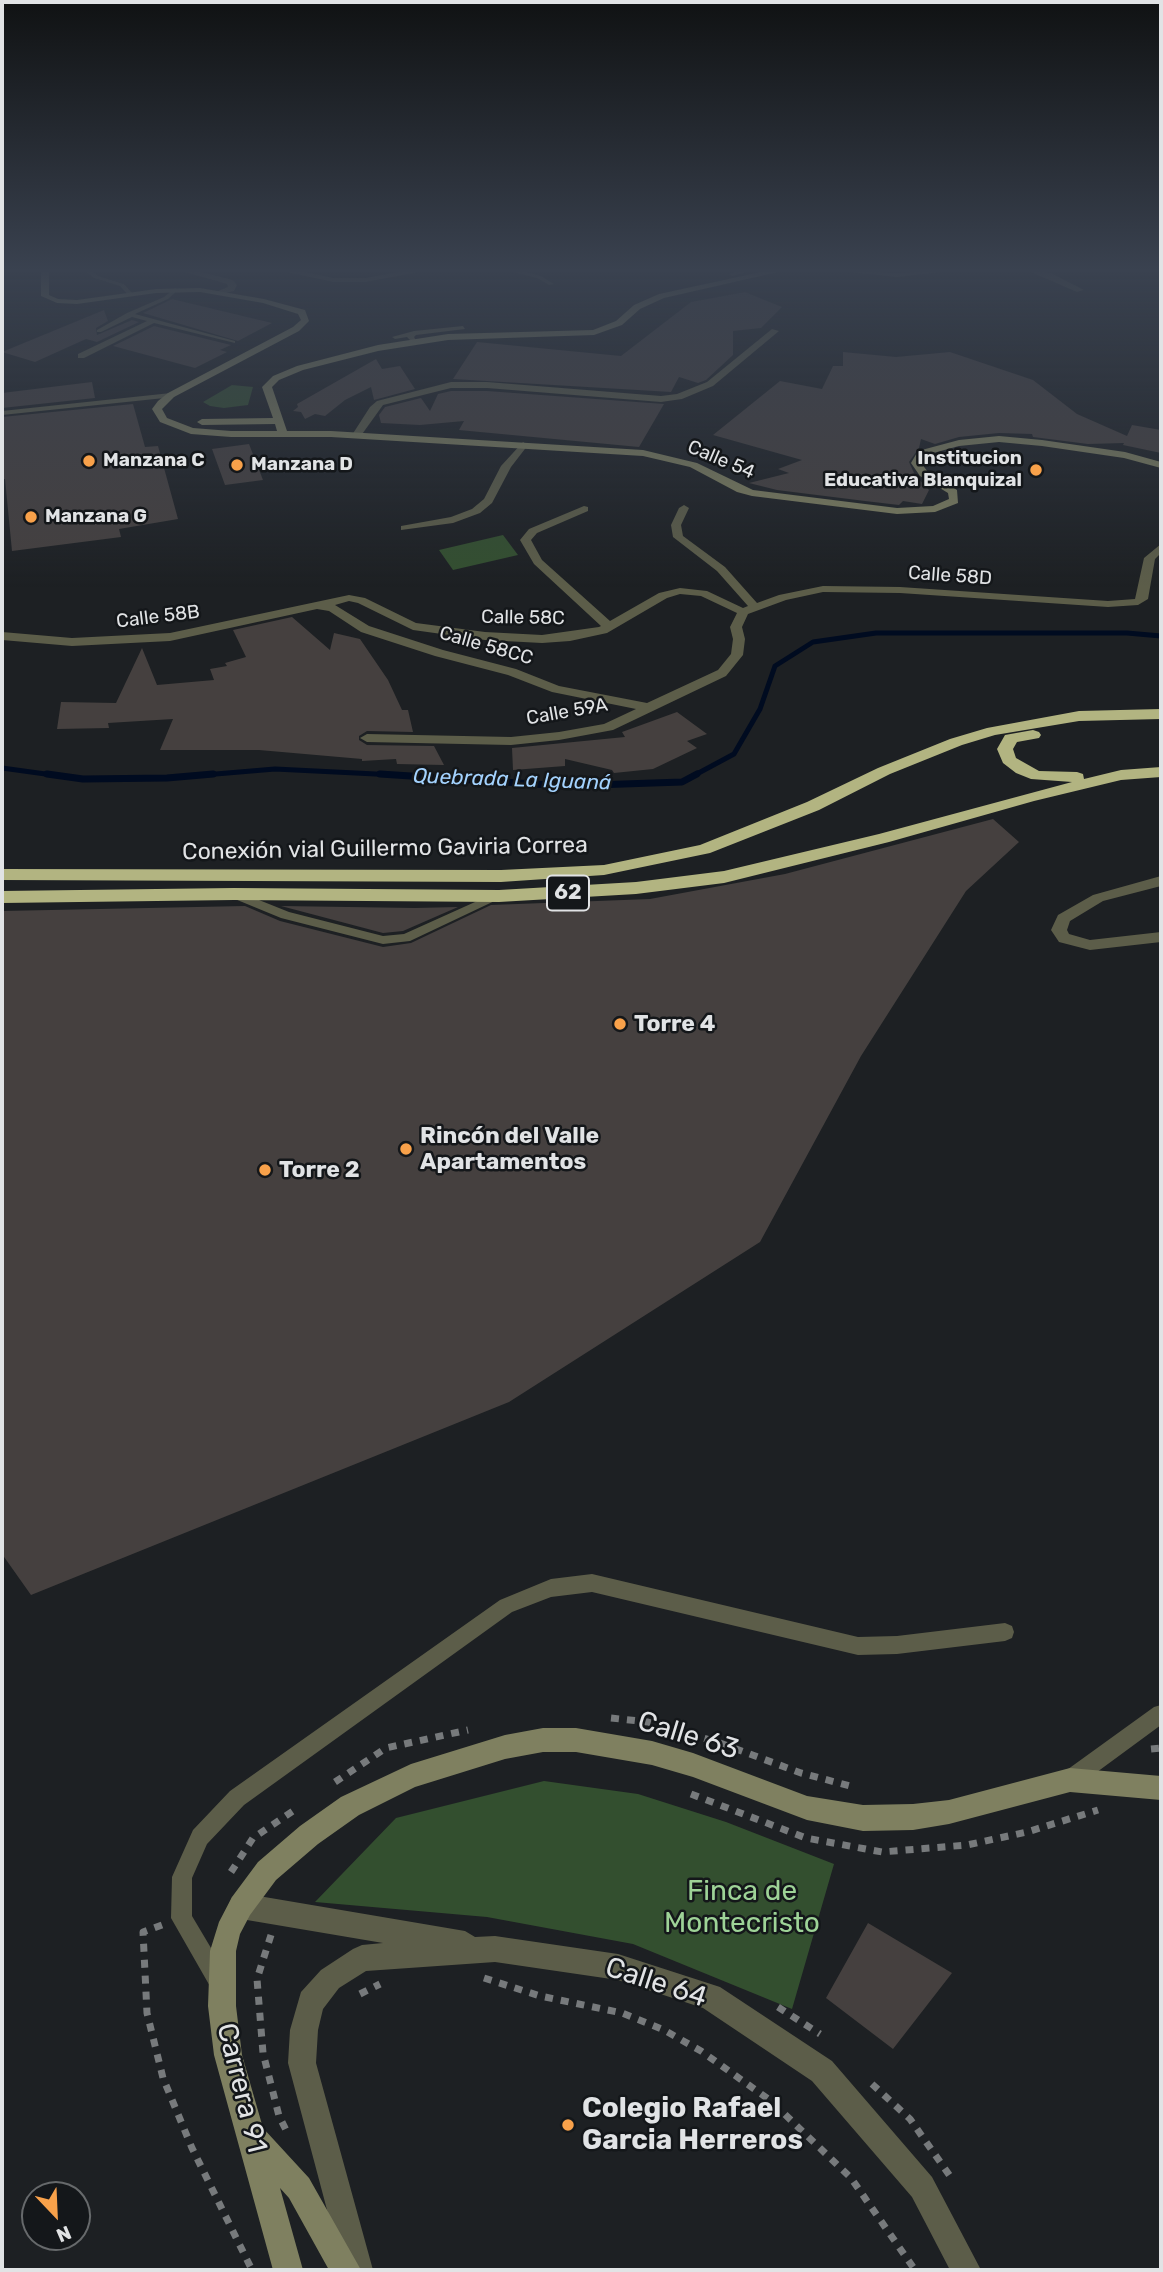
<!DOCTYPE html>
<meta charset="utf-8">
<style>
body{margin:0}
#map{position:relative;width:1163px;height:2272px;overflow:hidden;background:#1d2023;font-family:Rubik,sans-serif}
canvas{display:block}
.frame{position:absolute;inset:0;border:4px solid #e1e3e5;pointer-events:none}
.north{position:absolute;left:21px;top:2181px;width:70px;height:70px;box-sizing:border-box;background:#14171a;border:2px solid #66696b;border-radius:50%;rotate:157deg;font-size:19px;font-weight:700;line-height:28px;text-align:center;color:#e1e3e5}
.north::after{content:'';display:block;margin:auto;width:24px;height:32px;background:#f8a14a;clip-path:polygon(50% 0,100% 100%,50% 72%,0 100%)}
</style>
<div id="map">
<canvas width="1163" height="2272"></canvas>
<div class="frame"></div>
<div class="north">N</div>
</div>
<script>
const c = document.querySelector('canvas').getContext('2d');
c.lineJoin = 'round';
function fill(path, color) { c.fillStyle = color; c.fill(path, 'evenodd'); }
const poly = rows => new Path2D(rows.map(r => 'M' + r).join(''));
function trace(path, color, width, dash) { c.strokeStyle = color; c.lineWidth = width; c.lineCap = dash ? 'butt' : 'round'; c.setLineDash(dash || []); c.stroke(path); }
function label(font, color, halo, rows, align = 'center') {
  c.font = font + ' Rubik,sans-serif'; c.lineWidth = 5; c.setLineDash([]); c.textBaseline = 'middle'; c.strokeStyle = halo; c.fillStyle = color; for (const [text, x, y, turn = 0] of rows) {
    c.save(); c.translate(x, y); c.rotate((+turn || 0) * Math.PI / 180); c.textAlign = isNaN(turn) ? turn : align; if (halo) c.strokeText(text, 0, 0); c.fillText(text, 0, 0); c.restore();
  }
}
const green = poly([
 [232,385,253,387,248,405,224,408,210,406,203,402],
 [503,535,518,555,453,570,439,550],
 [544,1781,638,1794,726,1822,834,1864,792,2009,633,1944,487,1917,315,1902,396,1818]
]);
const streamFar1 = poly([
 [2,768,60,776],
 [192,776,275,769,416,776],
 [693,776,734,754,760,709,775,666,813,642,876,633,1127,633,1161,636]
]);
const stream = poly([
 [47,774,83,779,167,778,213,774],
 [380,774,565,786,682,782,697,774]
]);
const building = poly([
 [745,292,782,307,761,328,733,331,733,355,706,380,698,383,679,377,671,392,453,379,477,342,621,356,691,302],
 [172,299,272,323,238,341,143,313],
 [104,310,108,321,96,328,97,335,132,320,139,322,97,342,86,339,35,362,2,352],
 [154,326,231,345,220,350,227,352,195,368,113,346],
 [843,352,896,357,950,352,1033,380,1077,414,1127,436,1132,425,1161,430,1161,453,1123,445,1124,443,1088,444,1033,437,1032,434,999,433,959,437,935,444,921,439,919,448,909,462,915,475,929,490,922,504,903,501,899,505,865,501,777,490,749,483,789,473,778,469,802,460,713,435,780,381,822,389,833,366,843,366],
 [376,359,382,369,400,366,415,389,374,400,371,387,345,400,325,416,315,414,305,419,301,412,293,411,298,407,297,404],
 [92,382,95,398,2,408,2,393],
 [451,391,487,391,664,404,639,447,459,430,464,421,420,425,381,423,379,415,385,407,421,398,430,411,438,394],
 [133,404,145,447,158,446,178,519,119,529,121,537,12,551,5,479,2,479,2,417],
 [249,444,263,480,225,485,212,449],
 [292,617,330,650,334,633,360,639,388,680,402,710,408,710,413,732,367,731,359,736,359,740,367,745,434,746,444,765,397,764,396,759,362,761,362,759,259,750,160,750,173,719,108,723,109,728,57,729,61,702,116,703,142,648,157,685,214,680,210,669,227,666,225,663,246,657,233,630],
 [677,712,707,734,687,741,697,748,653,769,614,773,612,770,565,759,565,766,513,770,512,748,625,737,622,732],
 [993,819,1019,842,966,891,861,1056,760,1242,509,1402,31,1595,2,1554,2,911,245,906,280,921,383,947,411,943,491,905,650,899,785,874],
 [281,906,415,908,458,907,403,931,383,933],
 [868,1923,952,1973,893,2049,826,1998]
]);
const path = poly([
 [611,1718,648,1722,720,1743,801,1773,854,1787],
 [1151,1749,1161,1748],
 [335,1782,386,1748,468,1730],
 [691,1794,806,1838,882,1852,967,1845,1027,1832,1098,1810],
 [231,1872,253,1838,299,1807],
 [162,1925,143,1932,147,2013,163,2078,192,2148,252,2270],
 [271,1935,257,1979,263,2053,279,2116,286,2130],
 [484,1978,540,1996,622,2013,664,2030,701,2051,771,2101,851,2178,915,2270],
 [360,1994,380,1984],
 [778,2007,820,2034],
 [872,2084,910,2119,950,2176]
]);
const lane = poly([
 [84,270,91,270,98,276,124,284,133,294,128,295,120,286,94,278,84,270],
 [505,270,518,270,541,276,554,284,549,285,537,278,505,270],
 [740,270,754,270,732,276,729,274,740,270],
 [175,288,178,290,168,299,135,314,235,341,235,343,154,323,84,358,78,358,78,354,147,321,132,317,101,332,97,332,97,330,127,313,164,297,175,288],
 [463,326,465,329,416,335,414,337,417,342,414,344,407,337,395,339,392,337,414,331,463,326],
 [171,393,175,395,174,397,2,415,2,411,171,393],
 [234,890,289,912,383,936,404,934,495,893,503,893,505,896,410,941,383,944,281,918,230,897,228,894,234,890],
 [592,1574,858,1637,897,1636,1005,1623,1012,1626,1014,1632,1012,1638,1005,1641,897,1654,858,1655,592,1592,551,1597,512,1612,244,1805,207,1844,192,1878,192,1916,230,1980,227,1988,219,1991,211,1988,171,1918,172,1877,193,1830,230,1791,500,1600,551,1579,592,1574],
 [1161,1705,1161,1725,1078,1786,1071,1789,1064,1786,1061,1779,1064,1772,1154,1707,1161,1705]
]);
const street = poly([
 [178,270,193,270,233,280,237,285,234,291,218,295,218,291,228,287,227,284,178,270],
 [278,270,296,270,333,278,366,278,409,270,429,270,366,282,333,282,278,270],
 [831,270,897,273,959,270,897,277,831,270],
 [1026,270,1051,273,1084,290,1077,292,1026,270],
 [772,329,779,331,713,386,682,399,661,402,487,388,451,388,383,405,360,437,352,435,370,407,377,401,451,382,487,382,661,396,677,394,707,382,772,329],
 [523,442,528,445,511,467,492,503,480,513,453,523,401,530,401,526,451,517,472,509,484,499,501,466,523,442],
 [684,505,689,508,681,525,683,536,725,567,757,603,779,595,823,586,900,587,1108,601,1135,599,1144,558,1161,544,1161,553,1155,559,1148,599,1138,605,1108,607,900,593,823,592,786,600,748,614,742,627,745,639,743,655,726,676,613,730,559,740,511,745,367,742,360,738,367,734,511,737,559,732,604,724,636,709,552,692,508,675,435,656,361,632,329,611,317,609,170,641,72,646,2,640,2,632,72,638,170,633,349,595,365,598,416,623,485,632,542,635,599,627,601,626,534,564,520,540,529,529,584,506,588,507,588,511,537,533,531,540,542,560,610,621,659,593,680,588,707,591,743,608,748,606,717,571,673,537,671,525,679,508,684,505],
 [680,594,701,596,737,613,730,627,733,639,731,654,718,670,647,703,559,686,516,669,443,650,369,626,335,605,349,601,358,603,413,630,485,640,542,643,570,641,607,633,667,598,680,594],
 [1161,876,1161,886,1103,901,1070,921,1067,930,1069,934,1090,940,1161,932,1161,942,1090,950,1059,942,1051,930,1058,915,1093,895,1161,876],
 [241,1893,465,1931,475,1937,495,1936,618,1954,720,1987,832,2061,932,2177,981,2270,950,2270,912,2197,812,2081,703,2008,618,1980,495,1962,366,1971,339,1988,323,2009,318,2030,316,2063,373,2270,343,2270,288,2063,290,2030,301,1992,321,1970,353,1949,362,1945,383,1943,241,1919,232,1915,228,1906,232,1897,241,1893]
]);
const secondary = poly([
 [41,270,49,270,49,295,58,299,77,300,156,289,200,288,264,299,305,310,309,321,299,331,174,397,162,409,167,418,193,428,231,431,277,431,275,424,202,425,197,422,202,419,273,418,262,387,273,376,297,366,378,345,448,334,593,330,616,321,634,305,659,294,770,270,787,270,664,298,640,309,622,325,594,335,448,340,378,351,303,370,279,380,272,387,287,431,331,431,643,450,697,463,753,490,897,508,933,506,949,499,948,493,920,476,911,463,918,451,959,440,999,436,1042,440,1125,452,1161,462,1161,468,1124,458,1042,446,999,442,959,446,926,455,921,463,928,472,957,490,958,503,935,512,897,514,752,496,737,492,690,467,643,456,331,437,231,437,191,434,160,422,152,409,158,401,168,393,293,327,301,320,298,314,263,303,200,292,156,293,77,304,57,303,41,296,41,270],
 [543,1728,576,1728,652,1741,693,1753,807,1796,863,1805,913,1804,949,1800,1070,1768,1161,1776,1161,1800,1070,1792,949,1824,913,1830,863,1831,807,1820,693,1777,652,1765,576,1752,543,1752,505,1759,415,1787,359,1815,318,1844,276,1880,250,1915,240,1934,236,1951,236,2006,242,2055,263,2128,309,2178,361,2270,329,2270,289,2198,280,2188,303,2270,273,2270,214,2055,208,2006,210,1951,219,1922,232,1897,258,1862,300,1826,341,1797,411,1764,505,1735,543,1728]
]);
const highway = poly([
 [1161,709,1161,719,1079,721,995,735,962,745,890,774,819,810,710,853,604,875,501,882,2,880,2,869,501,870,604,865,700,845,807,802,878,768,950,739,987,728,1079,711,1161,709],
 [1033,730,1039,732,1041,735,1039,738,1017,742,1013,749,1016,758,1039,771,1077,772,1083,774,1084,779,1121,770,1161,767,1161,777,1121,780,1034,801,889,842,724,883,636,894,499,902,234,900,2,903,2,891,234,888,499,890,636,882,724,871,879,834,1072,782,1031,779,1016,773,1003,763,997,749,1005,735,1033,730]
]);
const markers = [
 [89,461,7,"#f8a14a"],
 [237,465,7,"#f8a14a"],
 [1036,470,7,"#f8a14a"],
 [31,517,7,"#f8a14a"],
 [620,1024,7,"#f8a14a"],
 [406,1149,7,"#f8a14a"],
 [265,1170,7,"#f8a14a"],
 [568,2125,7,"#f8a14a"]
];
const farPoinames = [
 ["Institucion",1022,459,"right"],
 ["Educativa Blanquizal",1022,481,"right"],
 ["Manzana C",103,461],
 ["Manzana D",251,465],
 ["Manzana G",45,517]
];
const farStreetnames = [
 ["Calle 54",721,460,23],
 ["Calle 58D",950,576,4],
 ["Calle 58B",158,617,-7],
 ["Calle 58C",523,618,1],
 ["Calle 58CC",486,646,16],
 ["Calle 59A",567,712,-10]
];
const farWaternames = [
 ["Quebrada La Iguaná",512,780,2]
];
const shields = [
 [568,893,42]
];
const shieldNames = [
 ["62",568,893]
];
const streetNames = [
 ["Conexión vial Guillermo Gaviria Correa",385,849,-1]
];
const poiNames = [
 ["Torre 4",634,1024],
 ["Rincón del Valle",420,1136],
 ["Apartamentos",420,1162],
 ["Torre 2",279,1170]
];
const nearStreetnames = [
 ["Calle 63",688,1736,17],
 ["Calle 64",656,1983,18],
 ["Carrera 91",241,2088,76]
];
const nearParknames = [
 ["Finca de",742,1892],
 ["Montecristo",742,1924]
];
const nearPoinames = [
 ["Colegio Rafael",582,2109],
 ["Garcia Herreros",582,2141]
];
fill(green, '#334f2f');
trace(streamFar1, '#000b20', 5);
trace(stream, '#000b20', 7);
fill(building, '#45403f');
trace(path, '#777a7c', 7, [8, 8]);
fill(lane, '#5c5d49');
fill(street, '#5c5d49');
fill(secondary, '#7f8060');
fill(highway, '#b2b481');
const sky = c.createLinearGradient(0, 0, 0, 588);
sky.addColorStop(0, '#101213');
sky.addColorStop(0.46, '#3a4250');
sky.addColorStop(1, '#3a425000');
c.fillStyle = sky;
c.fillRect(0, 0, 1163, 588);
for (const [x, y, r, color] of markers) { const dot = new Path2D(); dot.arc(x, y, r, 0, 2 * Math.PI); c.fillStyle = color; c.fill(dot); trace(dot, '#14171a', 2.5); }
label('bold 19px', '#e1e3e5', '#14171a', farPoinames, 'left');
label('19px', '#e1e3e5', '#14171a', farStreetnames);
label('italic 21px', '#a3d2fe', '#14171a', farWaternames);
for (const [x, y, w] of shields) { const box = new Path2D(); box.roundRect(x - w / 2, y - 17.5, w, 35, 5); c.fillStyle = '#14171a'; c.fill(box); trace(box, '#e1e3e5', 2); }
label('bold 21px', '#e1e3e5', null, shieldNames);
label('23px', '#e1e3e5', '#14171a', streetNames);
label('bold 23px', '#e1e3e5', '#14171a', poiNames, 'left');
label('28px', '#e1e3e5', '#14171a', nearStreetnames);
label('28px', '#9ed397', '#14171a', nearParknames);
label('bold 28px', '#e1e3e5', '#14171a', nearPoinames, 'left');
</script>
